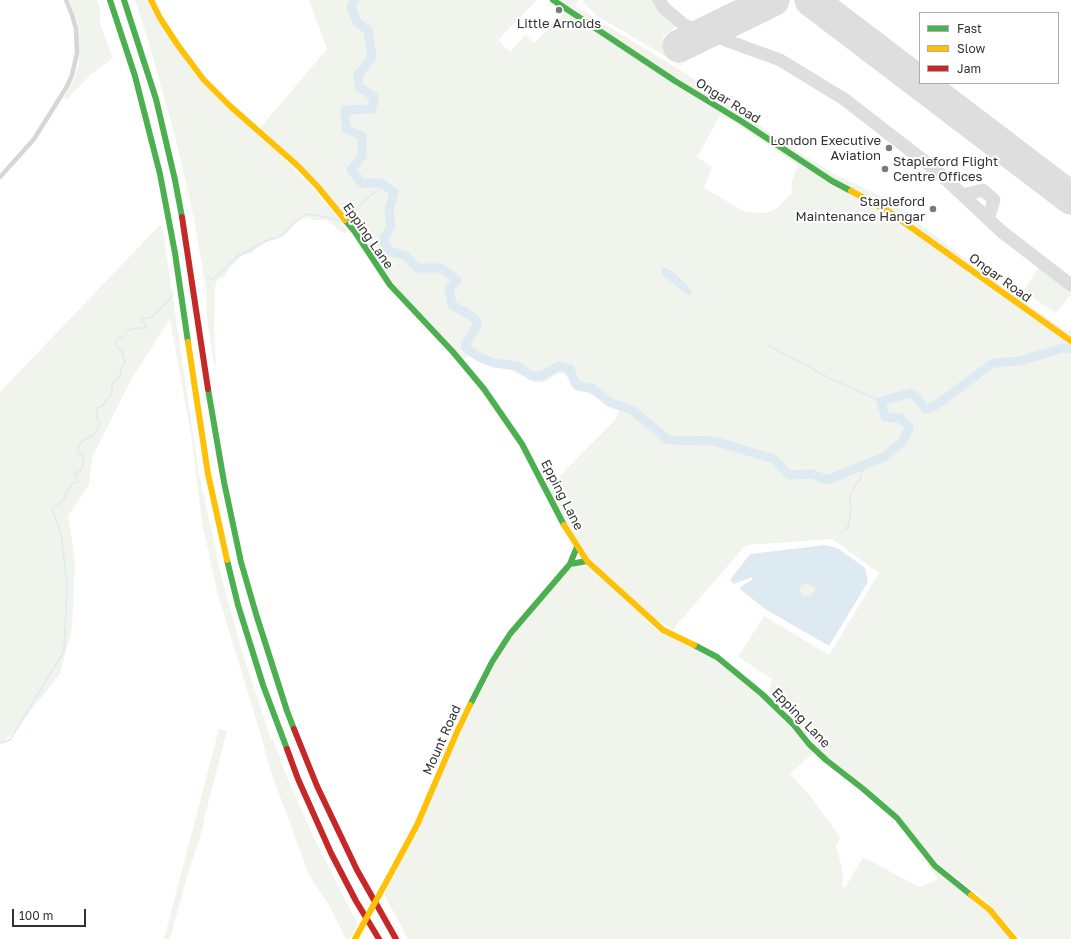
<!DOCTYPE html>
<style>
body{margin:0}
#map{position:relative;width:1071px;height:939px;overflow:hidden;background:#fff;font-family:"Golos Text",sans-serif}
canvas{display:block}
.legend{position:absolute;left:919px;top:12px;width:140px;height:72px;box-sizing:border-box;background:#fff;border:1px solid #adadad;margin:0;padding:5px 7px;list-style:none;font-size:12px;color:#323232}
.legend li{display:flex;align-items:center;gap:8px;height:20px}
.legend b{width:20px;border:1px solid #adadad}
.scale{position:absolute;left:12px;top:909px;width:74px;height:18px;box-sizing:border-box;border:2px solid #323232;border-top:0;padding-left:5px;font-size:12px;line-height:14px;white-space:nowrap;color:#323232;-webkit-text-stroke:3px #fff;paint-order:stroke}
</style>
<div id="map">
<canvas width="1071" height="939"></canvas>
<ul class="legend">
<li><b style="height:5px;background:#4caf50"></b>Fast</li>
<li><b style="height:5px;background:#ffc107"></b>Slow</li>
<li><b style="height:5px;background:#c62828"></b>Jam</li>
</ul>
<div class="scale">100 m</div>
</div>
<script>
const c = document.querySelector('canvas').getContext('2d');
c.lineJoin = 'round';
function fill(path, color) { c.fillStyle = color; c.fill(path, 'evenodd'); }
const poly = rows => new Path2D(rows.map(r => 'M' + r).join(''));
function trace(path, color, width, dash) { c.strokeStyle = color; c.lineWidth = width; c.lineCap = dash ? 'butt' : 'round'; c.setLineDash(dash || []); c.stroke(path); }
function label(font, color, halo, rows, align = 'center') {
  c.font = font + ' "Golos Text",sans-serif'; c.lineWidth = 4; c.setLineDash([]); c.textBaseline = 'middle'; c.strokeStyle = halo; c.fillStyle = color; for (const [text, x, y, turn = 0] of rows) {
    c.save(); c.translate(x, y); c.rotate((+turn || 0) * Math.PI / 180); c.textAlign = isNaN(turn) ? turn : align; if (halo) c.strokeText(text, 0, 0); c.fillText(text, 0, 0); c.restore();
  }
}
const green = poly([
 [69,0,97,0,100,9,100,24,113,58,90,75,67,99,64,98,75,76,79,63,79,53,77,21],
 [135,0,148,0,156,18,198,79,228,108,276,151,316,191,347,230,345,234,326,220,313,220,307,217,297,222,284,236,263,243,251,253,242,255,230,268,224,277,217,280,215,287,214,328,216,368,213,359,207,318,206,291,194,219,176,140,148,40],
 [309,0,537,0,498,40,510,52,525,35,534,43,565,12,548,0,578,0,575,6,685,73,789,146,834,174,889,200,978,269,1067,332,1071,328,1071,939,1020,939,992,907,974,891,938,864,900,817,828,759,769,692,772,679,738,657,764,616,829,655,879,573,832,539,748,545,744,547,673,629,655,619,585,554,547,489,616,419,619,410,606,406,596,397,586,392,579,391,572,388,568,378,563,373,559,373,544,382,534,382,512,370,491,366,469,355,463,360,402,294,354,227,314,180,260,128,327,49],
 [720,116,729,119,798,165,791,184,793,191,778,208,765,213,745,212,704,188,712,167,697,157],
 [662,266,672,271,688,295,662,275],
 [584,0,655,0,657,7,667,18,678,25,662,37,682,66,597,16,583,2],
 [162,225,199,474,222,579,241,648,271,740,273,740,290,785,317,844,358,925,350,939,346,939,329,905,309,875,270,769,262,739,218,595,202,523,192,440,170,319,132,378,92,457,89,485,68,516,75,561,72,627,60,674,11,735,0,745,0,392,158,227],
 [1039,268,1071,292,1071,297,1069,296,1056,313,1023,291],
 [578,564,582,564,587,565,641,615,650,625,661,633,716,659,752,687,793,724,814,752,790,774,811,797,840,837,836,847,842,868,843,879,842,886,845,888,863,857,919,887,939,879,926,863,928,861,990,913,1010,939,408,939,384,894,413,839,462,729,505,646,570,569],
 [804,584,807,584,813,586,815,589,812,594,809,596,804,596,798,591,800,587],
 [219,729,227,731,205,815,203,827,188,873,170,939,164,939]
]);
const water = poly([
 [662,266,672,271,688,286,692,293,688,295,662,275],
 [826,545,839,549,865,568,868,582,829,646,765,609,739,588,753,579,752,577,734,584,730,580,750,554],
 [804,584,807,584,813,586,815,589,812,594,809,596,804,596,799,591,800,587]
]);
const stream = poly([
 [348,216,384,184],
 [207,278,213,279,238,256,266,241,281,236,294,222,306,214,326,217,341,221],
 [768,345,831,379,881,401],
 [841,534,848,527,851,510,850,494,860,479,863,466],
 [0,743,10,740,64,651,67,585,61,533,52,509,65,498,66,491,68,491,73,483,78,482,75,473,81,471,84,458,77,451,81,442,92,436,99,427,100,423,97,418,97,408,103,406,107,398,112,394,112,385,121,375,120,370,125,362,122,352,115,345,117,339,124,337,128,330,138,328,147,328,142,319,151,317,159,311,163,305,171,298,173,294]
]);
const river = poly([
 [354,0,351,7,357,22,368,30,372,58,358,75,359,87,374,97,372,109,345,110,346,129,362,136,362,156,351,170,362,183,381,183,394,192,389,211,391,226,383,240,389,251,406,256,417,268,441,268,457,280,449,289,452,305,473,317,476,321,477,326,466,342,466,347,470,351,479,357,494,363,517,366,532,376,541,376,559,366,570,369,574,380,578,386,592,388,611,403,631,409,668,440,714,441,774,459,789,475,812,474,827,480,884,457,903,441,909,427,900,418,885,417,881,401,911,393,918,399,925,409,935,406,993,363,1020,361,1063,348,1071,349]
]);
const taxiway = poly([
 [659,0,664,8,684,25,780,60,844,99,937,171,1001,231,1071,285],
 [722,25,719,33,720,37,727,40],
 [963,195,983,190,994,200,988,219]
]);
const runway = poly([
 [811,0,1071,198],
 [679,46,773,0]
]);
const street = poly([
 [0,177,34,139,66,88,72,75,77,53,76,29,72,15,66,0]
]);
const fast = poly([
 [110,0,135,76,160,174,175,253,188,342],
 [124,0,156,99,175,180,182,217],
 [553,0,675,81,741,121,832,181,851,191],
 [345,220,355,232,390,285,453,352,484,389,522,444,564,525],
 [208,389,224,482,241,562,256,614,287,711,294,729],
 [227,560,238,605,263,685,287,749],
 [570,564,587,561],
 [694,645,717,657,762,694,793,724,809,744,826,760,862,788,897,818,935,866,971,895],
 [470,705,492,662,510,634,570,564,577,547]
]);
const slow = poly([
 [151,0,160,18,177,44,203,79,230,106,298,166,318,187,345,220],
 [851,191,888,211,1071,341],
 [188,342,208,474,227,560],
 [564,525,587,561,663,630,694,645],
 [389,877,417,825,457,732,470,705],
 [971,895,990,910,1014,939]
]);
const jam = poly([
 [182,217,208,389],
 [294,729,317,786,357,870,396,939],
 [287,749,298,779,331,853,356,901,379,939]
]);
const slowBridge = poly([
 [355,939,389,877]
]);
const markers = [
 [559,10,4,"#7a7a7a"],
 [889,148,4,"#7a7a7a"],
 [885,169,4,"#7a7a7a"],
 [933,209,4,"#7a7a7a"]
];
const poiNames = [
 ["Little Arnolds",559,24,"center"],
 ["London Executive",881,141],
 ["Aviation",881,156],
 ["Stapleford Flight",893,162,"left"],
 ["Centre Offices",893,177,"left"],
 ["Stapleford",925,202],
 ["Maintenance Hangar",925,217]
];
const streetNames = [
 ["Ongar Road",728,101,32],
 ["Epping Lane",368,236,55],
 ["Ongar Road",1000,278,36],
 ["Epping Lane",562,495,63],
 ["Epping Lane",801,718,46],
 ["Mount Road",442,740,-66]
];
fill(green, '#f1f3ed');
fill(water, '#ddeaf2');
trace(stream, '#ddeaf2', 1.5);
trace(river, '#ddeaf2', 9);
trace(taxiway, '#dedede', 13);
trace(runway, '#dedede', 33);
trace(street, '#d6d6d6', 4.5);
trace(fast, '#4caf50', 6);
trace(slow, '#ffc107', 6);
trace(jam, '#c62828', 6);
trace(slowBridge, '#ffc107', 6);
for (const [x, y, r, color] of markers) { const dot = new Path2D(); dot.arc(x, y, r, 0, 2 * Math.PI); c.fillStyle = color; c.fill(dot); trace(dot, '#fff', 1.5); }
label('13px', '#323232', '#fff', poiNames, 'right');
label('13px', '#323232', '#fff', streetNames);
</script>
